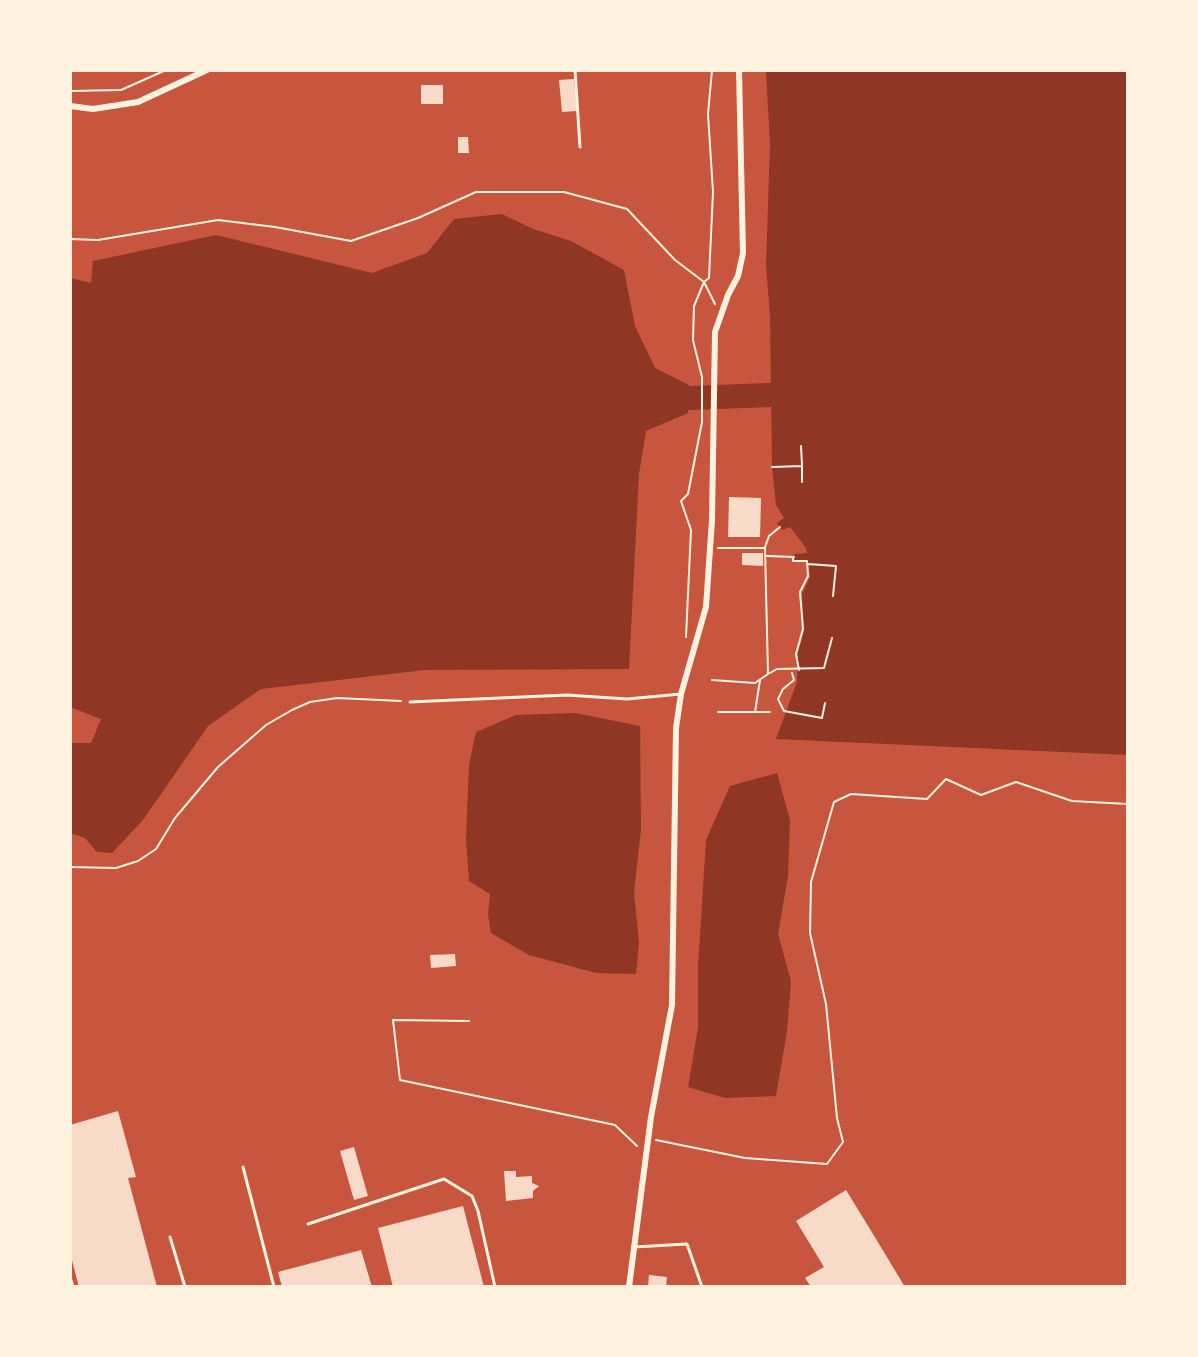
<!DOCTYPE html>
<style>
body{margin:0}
#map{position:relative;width:1198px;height:1357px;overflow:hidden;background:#c8553d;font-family:"Work Sans",sans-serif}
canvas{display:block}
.frame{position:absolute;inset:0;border:72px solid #fff3e0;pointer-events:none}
</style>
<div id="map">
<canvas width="1198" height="1357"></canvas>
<div class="frame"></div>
</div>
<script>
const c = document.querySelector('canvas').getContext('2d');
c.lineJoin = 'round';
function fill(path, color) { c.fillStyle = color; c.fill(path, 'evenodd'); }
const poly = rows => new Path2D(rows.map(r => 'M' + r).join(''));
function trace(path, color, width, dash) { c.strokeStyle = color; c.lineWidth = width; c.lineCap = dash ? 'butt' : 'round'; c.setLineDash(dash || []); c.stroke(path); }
const water = poly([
 [766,70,1128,70,1128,755,776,739,797,682,798,653,804,630,802,594,810,577,808,560,795,560,794,557,794,554,807,553,806,548,790,527,782,530,777,523,784,518,776,505,772,467,770,316,766,265,770,145],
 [502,214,533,229,571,241,624,270,635,326,655,368,689,385,688,413,646,431,639,474,629,669,425,670,261,689,208,726,143,820,112,853,97,852,85,838,70,833,70,743,91,743,101,719,70,707,70,278,91,283,93,261,216,235,372,273,427,253,454,219],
 [576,713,640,726,641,830,634,892,639,943,636,974,596,973,529,955,491,933,488,915,490,894,469,881,466,839,469,765,476,732,516,715],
 [777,773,790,820,788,876,778,934,791,981,787,1031,776,1096,725,1098,688,1087,698,1028,698,967,706,840,730,786]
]);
const river = poly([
 [689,398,771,395]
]);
const building = poly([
 [574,79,577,111,562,112,559,80],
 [421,85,443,85,443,104,421,104],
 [458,137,468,137,469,153,458,153],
 [729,497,761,498,760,537,728,537],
 [742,553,763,553,763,566,742,565],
 [455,954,456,966,431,968,430,955],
 [118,1111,136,1177,128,1178,157,1287,79,1287,70,1253,70,1125],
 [354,1147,368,1196,354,1200,340,1151],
 [504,1171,516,1171,516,1177,532,1176,532,1183,539,1186,533,1191,533,1198,506,1201],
 [846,1190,873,1234,905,1287,811,1287,805,1278,824,1267,796,1221],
 [463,1206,484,1287,393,1287,378,1228],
 [361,1250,372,1287,282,1287,278,1272],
 [649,1275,667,1277,666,1287,648,1287]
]);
const path = poly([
 [70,91,121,90,166,70],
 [70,239,98,240,218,220,275,227,351,241,418,218,476,192,564,192,627,209,675,260,704,282,715,304],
 [801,446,802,465],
 [772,467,802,466,802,482],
 [765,547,769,536,780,527],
 [767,556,794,557],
 [793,557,793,561,807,561,808,576,800,592,803,629,796,654,799,670],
 [808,564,836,566,833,596],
 [686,637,691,530,681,501,688,494,702,422,702,377,693,340,694,306,704,282,709,278,713,192,708,114,712,70],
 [770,673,777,669,824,668,832,638],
 [792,673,794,680,783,689,778,699,784,711,822,718,825,703],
 [712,680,755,683,768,674,765,548,718,548],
 [718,712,755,712,760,680],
 [756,712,770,712],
 [70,867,116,868,138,861,156,849,175,818,218,767,266,725,292,710,310,702,337,698,401,701],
 [469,1021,393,1020,400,1080,615,1125,637,1146],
 [656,1140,745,1158,827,1164,843,1142,837,1118,826,1004,810,933,811,882,834,802,851,794,927,799,946,779,981,795,1016,782,1072,801,1128,804]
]);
const service = poly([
 [575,70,580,147],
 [410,702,567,695,627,699,681,694],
 [243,1167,274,1287],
 [308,1224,444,1179,472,1196,478,1211,495,1287],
 [170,1237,185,1287],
 [634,1247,687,1244,702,1287],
 [70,1277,73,1287]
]);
const minor = poly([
 [70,106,93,109,138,102,207,70],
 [629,1287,651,1117,672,1005,676,728,681,694,706,607,712,520,715,332,728,295,738,276,743,253,739,70]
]);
fill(water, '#8f3625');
trace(river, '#8f3625', 24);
fill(building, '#f7dbc8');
trace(path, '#fff3e0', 2);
trace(service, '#fff3e0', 3);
trace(minor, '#fff3e0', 6);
</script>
